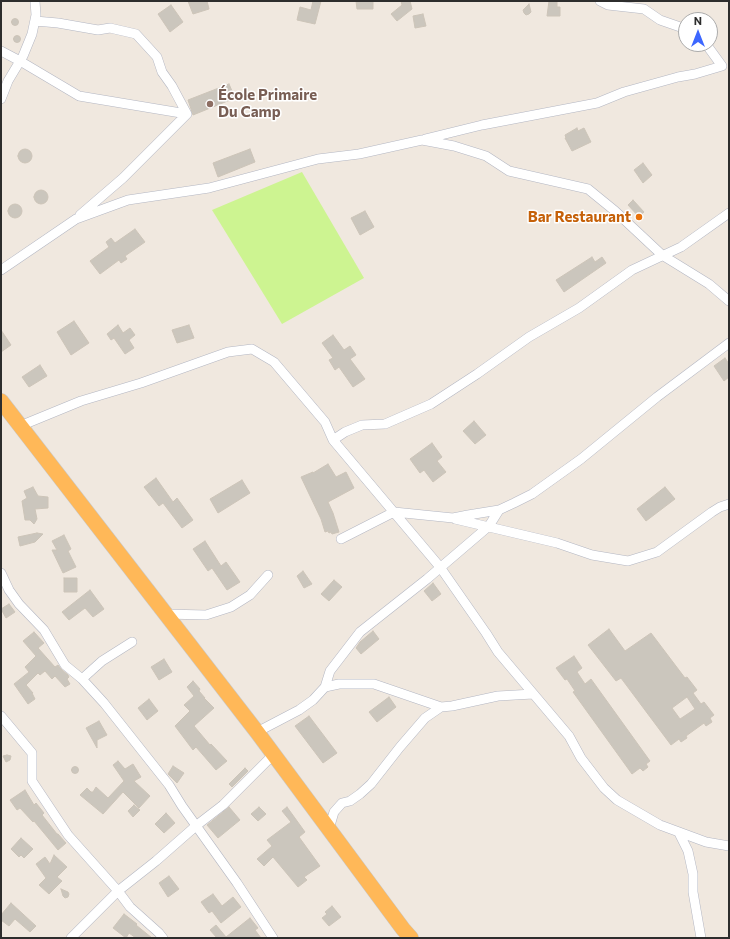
<!DOCTYPE html>
<meta charset="utf-8">
<style>
body{margin:0}
#map{position:relative;width:730px;height:939px;overflow:hidden;background:#f0e8df;font-family:Commissioner,sans-serif}
canvas{display:block}
.frame{position:absolute;inset:0;border:2px solid #2d2d2d;pointer-events:none}
.north{position:absolute;left:678px;top:12px;width:40px;height:40px;box-sizing:border-box;background:#fff;border:1px solid #ababab;border-radius:50%;rotate:0deg;font-size:11px;font-weight:700;line-height:16px;text-align:center;color:#2d2d2d}
.north::after{content:'';display:block;margin:auto;width:14px;height:18px;background:#3d67ff;clip-path:polygon(50% 0,100% 100%,50% 72%,0 100%)}
</style>
<div id="map">
<canvas width="730" height="939"></canvas>
<div class="frame"></div>
<div class="north">N</div>
</div>
<script>
const c = document.querySelector('canvas').getContext('2d');
c.lineJoin = 'round';
function fill(path, color) { c.fillStyle = color; c.fill(path, 'evenodd'); }
const poly = rows => new Path2D(rows.map(r => 'M' + r).join(''));
function trace(path, color, width, dash) { c.strokeStyle = color; c.lineWidth = width; c.lineCap = dash ? 'butt' : 'round'; c.setLineDash(dash || []); c.stroke(path); }
function label(font, color, halo, rows, align = 'center') {
  c.font = font + ' Commissioner,sans-serif'; c.lineWidth = 3; c.setLineDash([]); c.textBaseline = 'middle'; c.strokeStyle = halo; c.fillStyle = color; for (const [text, x, y, turn = 0] of rows) {
    c.save(); c.translate(x, y); c.rotate((+turn || 0) * Math.PI / 180); c.textAlign = isNaN(turn) ? turn : align; if (halo) c.strokeText(text, 0, 0); c.fillText(text, 0, 0); c.restore();
  }
}
const pitch = poly([
 [302,172,364,278,282,324,212,210]
]);
const building = poly([
 [188,1,207,1,209,9,193,14,188,1],
 [313,1,321,1,315,24,297,20,300,7,311,10,313,1],
 [356,1,373,1,373,9,357,9,356,1],
 [401,1,410,1,412,9,397,21,391,14,402,5,401,1],
 [549,1,557,1,557,7,560,7,560,16,547,16,549,1],
 [529,4,531,12,529,14,526,15,524,13,523,10,529,4],
 [171,5,183,22,170,32,158,14,171,5],
 [423,14,426,26,415,28,413,16,423,14],
 '11.5 22a3.5 3.5 0 1 1 7 0a3.5 3.5 0 1 1-7 0Z',
 '13.5 39a3.5 3.5 0 1 1 7 0a3.5 3.5 0 1 1-7 0Z',
 [229,84,235,98,193,115,188,100,229,84],
 [577,128,578,131,584,128,591,142,572,151,565,138,566,138,565,135,577,128],
 [250,149,255,162,218,177,213,163,250,149],
 '18 156a7 7 0 1 1 14 0a7 7 0 1 1-14 0Z',
 [643,163,652,175,643,183,634,170,643,163],
 '34 197a7 7 0 1 1 14 0a7 7 0 1 1-14 0Z',
 [633,200,644,212,639,217,628,205,633,200],
 '8 211a7 7 0 1 1 14 0a7 7 0 1 1-14 0Z',
 [365,211,374,227,360,235,351,218,365,211],
 [135,229,145,242,125,256,127,259,121,263,119,260,100,274,90,261,109,247,106,242,111,238,115,243,135,229],
 [592,257,595,262,602,257,606,263,564,292,556,280,592,257],
 [74,321,89,343,71,355,57,332,74,321],
 [118,325,123,333,130,328,135,335,129,340,134,348,125,354,114,338,111,340,107,334,118,325],
 [189,325,194,338,177,343,172,330,189,325],
 [1,330,11,345,1,352,1,330],
 [333,335,344,350,350,346,356,355,350,359,365,379,353,387,339,367,335,370,329,360,333,358,322,343,333,335],
 [725,358,729,364,729,377,724,381,714,366,725,358],
 [40,365,47,376,29,387,22,377,40,365],
 [474,421,486,435,475,444,463,431,474,421],
 [432,443,442,457,437,461,446,472,433,482,424,470,420,473,410,459,432,443],
 [328,464,336,477,346,472,354,488,328,502,333,513,339,532,332,534,331,532,329,533,328,531,325,532,321,519,301,477,313,472,313,473,328,464],
 [156,478,173,502,177,498,193,520,182,528,163,503,159,506,144,487,156,478],
 [242,480,250,493,218,513,210,499,242,480],
 [33,487,38,496,48,497,48,508,35,509,37,519,34,524,30,520,25,520,22,501,27,498,24,491,33,487],
 [665,487,675,499,646,521,637,509,665,487],
 [37,533,43,534,35,542,20,546,18,537,37,533],
 [64,535,71,549,68,551,76,567,63,573,52,550,57,550,52,541,64,535],
 [205,541,221,566,226,562,240,582,227,590,212,568,208,571,193,549,205,541],
 [303,571,312,584,304,588,297,576,303,571],
 [64,578,77,578,77,592,64,592,64,578],
 [334,580,342,587,329,601,321,594,334,580],
 [433,583,441,594,432,601,424,591,433,583],
 [90,590,104,609,93,617,85,608,69,620,62,612,90,590],
 [9,604,15,612,6,618,1,609,9,604],
 [609,629,625,651,651,633,685,678,687,677,697,690,693,693,701,704,704,702,714,715,710,718,712,722,706,726,704,723,686,736,687,738,681,742,679,739,671,745,621,678,616,681,588,645,609,629],
 [687,697,695,709,680,719,672,708,687,697],
 [373,631,379,639,361,654,356,648,360,642,373,631],
 [34,632,44,643,38,648,55,667,58,665,61,669,68,675,69,677,67,679,70,684,65,687,55,676,52,679,45,671,40,675,38,673,26,685,33,693,32,693,35,699,28,704,14,684,29,672,25,667,36,656,23,641,34,632],
 [574,656,582,668,577,672,585,684,591,679,650,761,646,764,648,767,643,771,640,768,632,774,573,692,575,691,567,679,565,680,556,668,574,656],
 [164,659,172,672,159,680,151,667,164,659],
 [193,681,200,689,199,691,205,698,204,698,214,708,194,726,210,745,211,744,227,761,216,770,196,747,193,750,175,726,190,711,184,705,194,696,187,687,193,681],
 [389,697,396,707,377,722,369,712,389,697],
 [149,699,158,711,147,720,138,708,149,699],
 [309,716,337,753,323,763,295,726,309,716],
 [99,721,107,735,97,740,97,748,86,728,99,721],
 [7,755,11,756,10,760,6,762,3,756,7,755],
 [118,761,125,769,133,764,141,777,134,781,150,796,139,808,123,792,103,814,80,795,87,788,91,792,93,792,96,787,108,798,124,781,113,765,118,761],
 [173,766,184,773,177,783,168,774,173,766],
 '71.5 770a3.5 3.5 0 1 1 7 0a3.5 3.5 0 1 1-7 0Z',
 [245,768,248,771,232,787,229,784,245,768],
 [25,790,34,805,36,803,44,813,42,815,57,834,58,834,66,843,58,850,34,821,33,822,20,808,17,810,10,800,25,790],
 [134,805,140,810,133,817,128,811,134,805],
 [229,807,240,820,218,838,207,825,229,807],
 [259,807,266,814,258,821,251,814,259,807],
 [287,807,305,832,299,837,320,866,304,877,307,880,298,887,273,857,264,866,257,859,272,846,267,840,291,822,282,811,287,807],
 [166,813,175,823,164,833,155,824,166,813],
 [21,838,33,849,24,858,21,855,19,857,11,849,21,838],
 [54,855,67,867,57,877,62,881,49,894,39,885,46,878,36,864,45,857,50,864,54,855],
 [169,876,179,889,168,897,159,883,169,876],
 [61,889,68,892,69,894,68,897,65,898,63,896,61,889],
 [213,894,222,906,233,897,241,907,221,923,212,911,209,913,201,902,213,894],
 [11,903,36,926,30,932,15,919,9,926,1,920,1,915,11,903],
 [332,906,341,917,329,926,322,918,327,914,325,912,332,906],
 [124,914,137,924,136,925,152,938,136,938,129,933,126,938,113,928,124,914],
 [250,918,258,928,255,930,261,938,217,938,210,930,216,925,226,937,250,918]
]);
const minor = poly([
 [600,1,608,5,644,9,660,20,686,29],
 [36,22,35,21,58,23,98,30,110,28,136,34,157,57,162,72,172,86,187,114,123,178,80,215],
 [1,51,20,61,79,96,187,114],
 [1,99,8,81,23,56,32,34,36,15,35,1],
 [425,139,482,125,597,103,624,92,678,77,695,74,722,66,706,44],
 [1,270,76,219,128,200,209,188,318,159,359,154,422,140,454,146,486,156,509,171,588,189,615,211,662,255,709,284,729,301],
 [20,426,81,401,141,383,228,352,252,349,274,362,325,422,333,440,440,567,486,633,498,652,569,736,581,758,604,788,617,800,660,825,706,842,729,846],
 [333,440,345,432,362,425,385,424,431,404,477,374,529,337,579,308,632,270,681,247,729,213],
 [455,519,557,543,592,555,628,561,657,552,712,512,720,507,729,504],
 [341,539,394,512,453,518,468,515,499,510,514,503,532,494,581,459,657,397,729,343],
 [1,573,9,590,19,604,44,630,65,665,82,679,104,703,169,785,182,806,237,883,273,938],
 [165,614,206,615,231,607,250,595,268,575],
 [82,679,102,661,132,642],
 [325,687,339,684,374,684,441,707,452,706,498,696,533,694],
 [1,716,32,753,32,781,68,835,118,891,130,907,159,933,163,938],
 [257,732,299,710,313,700,325,687,330,671,360,632,427,579,489,526,499,510],
 [329,829,334,812,342,803,350,801,360,794,371,784,400,747,425,718,441,707],
 [679,833,688,851,693,874,693,892,701,938],
 [71,938,118,891,156,861,197,825,223,805,273,755]
]);
const trunk = poly([
 [1,401,257,732,403,929,411,938]
]);
const markers = [
 [210,104,4,"#8d6e63"],
 [639,217,4,"#e8710a"]
];
const educationNames = [
 ["École Primaire",218,95],
 ["Du Camp",218,112]
];
const foodNames = [
 ["Bar Restaurant",631,217]
];
fill(pitch, '#cdf491');
fill(building, '#cbc6bd');
trace(building, '#ccc4b8', 1);
trace(minor, '#b3b6c2', 10);
trace(trunk, '#c8c8c8', 16);
trace(minor, '#fff', 9);
trace(trunk, '#ffb858', 15);
for (const [x, y, r, color] of markers) { const dot = new Path2D(); dot.arc(x, y, r, 0, 2 * Math.PI); c.fillStyle = color; c.fill(dot); trace(dot, '#fff', 1.5); }
label('bold 15px', '#785e54', '#fff', educationNames, 'left');
label('bold 15px', '#c56008', '#fff', foodNames, 'right');
</script>
